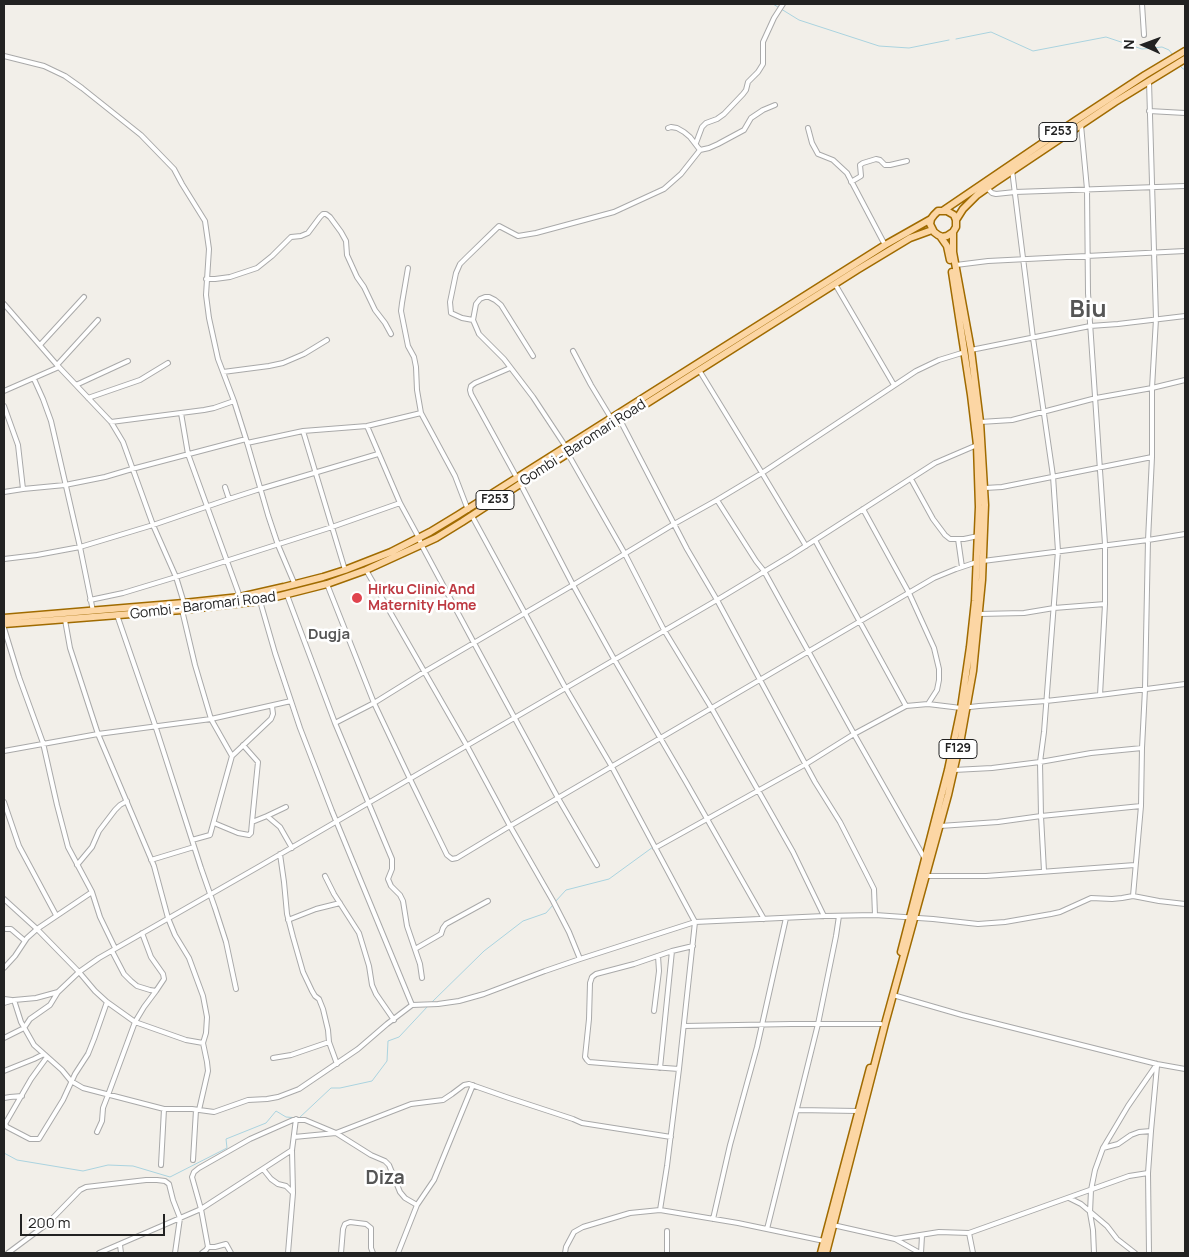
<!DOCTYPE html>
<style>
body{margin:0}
#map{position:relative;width:1189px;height:1257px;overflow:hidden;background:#f2efe9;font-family:Manrope,sans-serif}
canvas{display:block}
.frame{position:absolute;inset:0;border:5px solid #222;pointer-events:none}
.north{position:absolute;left:1119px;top:20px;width:50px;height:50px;-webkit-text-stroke:4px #fff;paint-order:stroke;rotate:272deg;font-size:14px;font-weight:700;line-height:20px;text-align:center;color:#222}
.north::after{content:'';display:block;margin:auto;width:18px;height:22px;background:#222;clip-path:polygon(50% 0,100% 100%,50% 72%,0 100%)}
.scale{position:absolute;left:20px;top:1214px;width:145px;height:22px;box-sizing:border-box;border:2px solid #222;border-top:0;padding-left:6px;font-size:15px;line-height:18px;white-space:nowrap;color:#222;-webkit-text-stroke:4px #fff;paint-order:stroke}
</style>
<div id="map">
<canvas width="1189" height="1257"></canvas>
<div class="frame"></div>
<div class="north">N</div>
<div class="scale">200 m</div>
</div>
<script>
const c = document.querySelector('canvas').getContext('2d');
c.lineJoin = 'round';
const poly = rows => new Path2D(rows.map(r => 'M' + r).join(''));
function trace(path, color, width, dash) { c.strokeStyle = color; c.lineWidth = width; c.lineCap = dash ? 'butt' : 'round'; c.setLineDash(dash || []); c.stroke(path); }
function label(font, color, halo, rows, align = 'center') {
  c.font = font + ' Manrope,sans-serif'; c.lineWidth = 5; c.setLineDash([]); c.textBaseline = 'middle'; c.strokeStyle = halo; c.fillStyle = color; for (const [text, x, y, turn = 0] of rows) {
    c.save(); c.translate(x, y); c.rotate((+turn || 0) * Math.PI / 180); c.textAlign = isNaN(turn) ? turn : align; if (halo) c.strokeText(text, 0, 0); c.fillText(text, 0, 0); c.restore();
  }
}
const stream = poly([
 [773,4,799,20,879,46,909,48,949,40],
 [956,39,991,32,1033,51,1106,37,1142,49,1162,47,1169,50,1172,54],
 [1180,66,1182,68,1185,70],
 [555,902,566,890,609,879,653,847],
 [431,1003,484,951,523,921,546,913,553,905],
 [4,1153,17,1160,83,1171,108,1165,133,1166,170,1177,227,1148,226,1139,266,1123,276,1111,286,1117,299,1118,331,1088,340,1088,372,1081,387,1061,388,1041,399,1037,428,1006]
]);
const minor = poly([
 [1142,4,1144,35],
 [4,56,44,66,65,76,82,88,141,135,174,169,182,184,205,221,209,249,206,295,209,318,218,359,234,401,246,439,268,515,278,545,295,585],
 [1149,111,1185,113],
 [1081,125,1087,189,1088,293,1105,544,1105,604,1100,695],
 [668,128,671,127,677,128,684,132,690,137,700,150],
 [808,128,812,143,818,154,833,160,847,173,885,245],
 [696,143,702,127,706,123,717,119,724,114,743,94,746,90,748,82,758,72,763,64,763,42,774,18,783,4],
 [1012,170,1033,338,1053,476,1058,551,1044,732,1040,762,1041,816,1044,871],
 [851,182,861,176,860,165,863,163,876,159,880,160,885,165,890,165,907,161],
 [987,188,992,193,996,194,1015,192,1185,186],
 [956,265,988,261,1185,251],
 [408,268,402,303,401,311,408,346,414,357,416,367,417,390,421,413,455,476,468,510],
 [206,279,215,279,230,277,257,268,272,256,291,237,301,236,308,233,320,217,323,214,326,214,330,217,341,232,346,241,347,255,357,277,364,287,375,310,385,323,391,334],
 [835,284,894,385],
 [4,304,57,365,111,422,123,442,153,525,176,577,184,603],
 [473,320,479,334,504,359,533,397,566,447],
 [40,345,84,297],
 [971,350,1090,326,1118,324,1185,316],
 [573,351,591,385,611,418],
 [533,356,501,305,495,300,489,297,485,297,480,299,476,304,473,320,462,318,451,313,450,302,456,273,460,264,466,258,499,226,518,236,536,233,614,212,664,189,681,174,700,150,709,148,718,144,744,130,751,118,763,110,775,105],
 [57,365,98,320],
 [510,368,475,383,471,386,470,390,471,394,517,478],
 [699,370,762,473,916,371,939,360,965,352],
 [223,372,269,366,283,363,304,354,327,340],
 [34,379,43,399,51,421,80,547,93,611],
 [76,385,128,361],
 [4,391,59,367],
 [88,398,140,380,168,363],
 [4,406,18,445,23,489],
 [181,413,188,454,240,597],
 [620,420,687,549,717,600,815,782,840,822,867,875,874,889,875,915],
 [111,422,204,410,214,408,234,401],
 [980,422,1012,420,1096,398,1152,388,1185,380],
 [367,426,400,503,419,538,421,544,474,643,558,798,597,865],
 [303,431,345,570],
 [247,443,303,431,367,426,421,413],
 [568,454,625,554,664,630,712,709,793,852,824,916],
 [911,479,933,519,945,535,950,539,964,539,978,536],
 [520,483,573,585,614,659,686,782,764,919],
 [985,488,1002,487,1152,457],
 [4,492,23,489,65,485,105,477,132,469,246,439],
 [229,499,260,489,378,454],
 [863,509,909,593,934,648,939,669,939,680,937,690,928,704],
 [472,516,565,687,612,767,695,922,824,916,875,915,933,919,978,924,1005,922,1051,914,1060,912,1091,898,1112,899,1122,898,1133,896,1159,901,1185,904],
 [958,539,962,567],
 [815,540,906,706],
 [806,546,762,473,717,500,756,561,764,571,854,734,925,859],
 [4,559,37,555,80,547,153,525,229,499,225,487],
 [983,561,1148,540,1152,457,1152,388,1156,319,1149,81],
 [366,570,467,746,510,826,553,901,569,932,580,959],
 [327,584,374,703,410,779,447,855,452,859,457,858,510,826,934,578,956,569,977,562],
 [287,595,335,723,392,859,392,869,388,879,391,886,400,895,403,901,407,926,420,964,422,978],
 [90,600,123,593,176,577,332,527,400,503],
 [260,601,275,653,300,728,332,811,412,1005],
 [182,610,195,665,211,719,232,756],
 [979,614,1024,613,1054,608,1105,604],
 [117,615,155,725,201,868,215,908,226,942,236,989],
 [65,620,70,648,98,734,154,866,168,918,175,935,189,958,203,996,207,1017,206,1033,203,1043,207,1062,208,1071,199,1110],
 [4,628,19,677,43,743,57,805,68,847,92,892,100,917,115,948],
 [335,723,374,703,424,672,573,585,674,524,717,500],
 [243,745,258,762,252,822],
 [4,751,98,734,211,719,291,701],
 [954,770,992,768,1040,762,1091,753,1142,748],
 [4,802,19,846,56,915],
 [267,816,286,807],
 [214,823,238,833,249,835,251,833,252,822,267,816,280,827,292,848],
 [940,826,998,822,1041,816,1141,806],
 [192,840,210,835,232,756,271,719,273,714,272,706],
 [655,848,806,764,854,734,906,706,928,704,961,708,979,706,1046,701,1100,695,1185,684],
 [280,854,284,882,287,914,293,937,303,972,312,991,315,996,319,999,323,1009,328,1030,329,1042,337,1064],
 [151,860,194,847],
 [77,865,92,847,99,831,115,810,120,805,127,801],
 [325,876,334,894,359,933,369,966,372,985,376,994,394,1020],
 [926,876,986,876,1135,865],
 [1133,896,1141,806,1142,748,1145,689,1148,540,1185,534],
 [4,899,37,929,79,972,99,958,260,866,717,600,790,556,935,463,977,445],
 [288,920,316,909,340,903],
 [6,929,11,929,25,941],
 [142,933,151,957,163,974,164,979,156,991],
 [415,949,441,934,443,928,446,924,488,901],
 [4,968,15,956,27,938,37,929,92,892],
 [893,995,962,1015,1157,1064,1185,1069],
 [4,999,12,1000],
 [14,1000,21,1022,34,1045,62,1070,71,1081,83,1088,164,1109,192,1109,214,1112,248,1100,267,1099,278,1097,299,1089,358,1049,387,1024,412,1005,438,1004,459,1001,484,994,545,971,580,959,695,922,679,1069,667,1166,660,1210],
 [4,1003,14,1000,36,998,58,992,79,972,95,991,107,1002,135,1022,186,1040,203,1043],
 [654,1011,659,971,658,956],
 [684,1026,791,1024,881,1024],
 [4,1038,24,1028,30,1019,50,1005,58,992],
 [47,1057,31,1079,5,1124,7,1127,30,1139,39,1139,63,1100,75,1074,88,1054,94,1039,107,1002],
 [273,1058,291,1055,329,1042],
 [660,1068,672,951],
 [679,1069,625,1065,589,1062,587,1060,585,1057,589,1019,590,983,592,977,596,974,634,964,672,951,693,946],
 [4,1071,34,1059,44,1054],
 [4,1098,10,1097,22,1096],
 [797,1110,858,1111],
 [97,1132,102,1121,103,1108,108,1095,135,1022,144,1007,156,991,150,990,137,986,131,981,124,974,112,951],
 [294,1137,336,1133,411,1104,443,1100,452,1094,464,1085,469,1084,509,1098,573,1119,582,1123,671,1137],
 [1103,1148,1118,1144,1131,1135,1139,1132,1151,1131],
 [193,1160,196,1110],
 [161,1165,164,1109],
 [263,1169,271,1179,278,1184,286,1186,293,1193,288,1253],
 [293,1193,292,1150,296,1119],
 [1069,1198,1081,1204,1107,1226,1117,1239,1135,1253],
 [713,1219,730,1145,757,1047,786,918],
 [833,1225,895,1239,920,1253],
 [767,1229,818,1024,836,936,839,916],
 [969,1233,973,1253],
 [895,1239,939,1232,969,1233,1129,1176,1148,1173],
 [120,1245,121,1253],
 [208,1247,215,1247,226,1244,231,1253],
 [8,1253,47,1224,80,1190,86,1187,146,1180,157,1180,165,1181,169,1184,173,1200,180,1218,175,1253],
 [99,1253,201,1209,292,1150],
 [202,1253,206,1250,208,1247,201,1209,192,1177,194,1172,199,1168,250,1139,293,1120,305,1120,336,1133,371,1155,385,1161,389,1165,400,1192,405,1198,417,1205],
 [341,1253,343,1229,345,1224,350,1222,366,1224,371,1228,371,1248,373,1253],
 [398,1253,417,1205,434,1180,459,1119,473,1085],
 [565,1253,566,1247,574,1232,583,1227,630,1213,660,1210,738,1223,824,1241],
 [667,1253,667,1231],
 [921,1253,922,1236],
 [1094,1253,1093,1230,1090,1213,1091,1190,1095,1170,1103,1148,1128,1106,1157,1064],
 [1149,1253,1148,1173,1151,1131,1157,1066]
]);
const primary = poly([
 [944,210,1075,121,1145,75,1185,51],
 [956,220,963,209,977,195,994,183,1115,102,1185,59],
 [940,236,947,246,950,260],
 [4,618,184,603,240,597,284,587,323,577,345,570,391,552,430,532,458,515,885,245,931,219],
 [4,624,182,610,260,601,327,584,366,570,436,538,462,522,537,473,857,270,910,238,932,230],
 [901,952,948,770,961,708,970,647,975,601,979,507,977,445,971,395,952,272],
 [821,1253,870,1068],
 [826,1253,885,1024,948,795,961,738,973,671,982,580,985,505,980,422,971,350,953,252,953,232,956,227,956,220,954,215,947,211,938,211,934,215,931,219,930,224,934,232,938,235,942,237,947,236,953,232]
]);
const markers = [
 [357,598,6,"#e0444e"]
];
const shields = [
 [1058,132,38],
 [495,500,38],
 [958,749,38]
];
const shieldNames = [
 ["F253",1058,132],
 ["F253",495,500],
 ["F129",958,749]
];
const streetNames = [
 ["Gombi - Baromari Road",583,443,-33],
 ["Gombi - Baromari Road",203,606,-7]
];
const healthNames = [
 ["Hirku Clinic And",368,590],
 ["Maternity Home",368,606]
];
const neighbourhoodNames = [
 ["Dugja",329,635]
];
const districtNames = [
 ["Diza",385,1179]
];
const townNames = [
 ["Biu",1088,310]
];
trace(stream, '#aad3df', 1);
trace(minor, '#a9a9a9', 6);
trace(primary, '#a06b00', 9);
trace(minor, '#fff', 4);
trace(primary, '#fcd6a4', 6);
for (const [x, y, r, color] of markers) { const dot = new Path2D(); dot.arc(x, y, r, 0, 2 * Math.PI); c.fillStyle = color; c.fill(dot); trace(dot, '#fff', 2); }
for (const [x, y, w] of shields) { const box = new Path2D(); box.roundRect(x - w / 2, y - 9.5, w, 19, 4); c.fillStyle = '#fff'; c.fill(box); trace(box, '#222', 1); }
label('bold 12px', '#222', null, shieldNames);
label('14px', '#222', '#fff', streetNames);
label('bold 14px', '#be3a42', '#fff', healthNames, 'left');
label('bold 15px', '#555', '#fff', neighbourhoodNames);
label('bold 19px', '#555', '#fff', districtNames);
label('bold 24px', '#555', '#fff', townNames);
</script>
